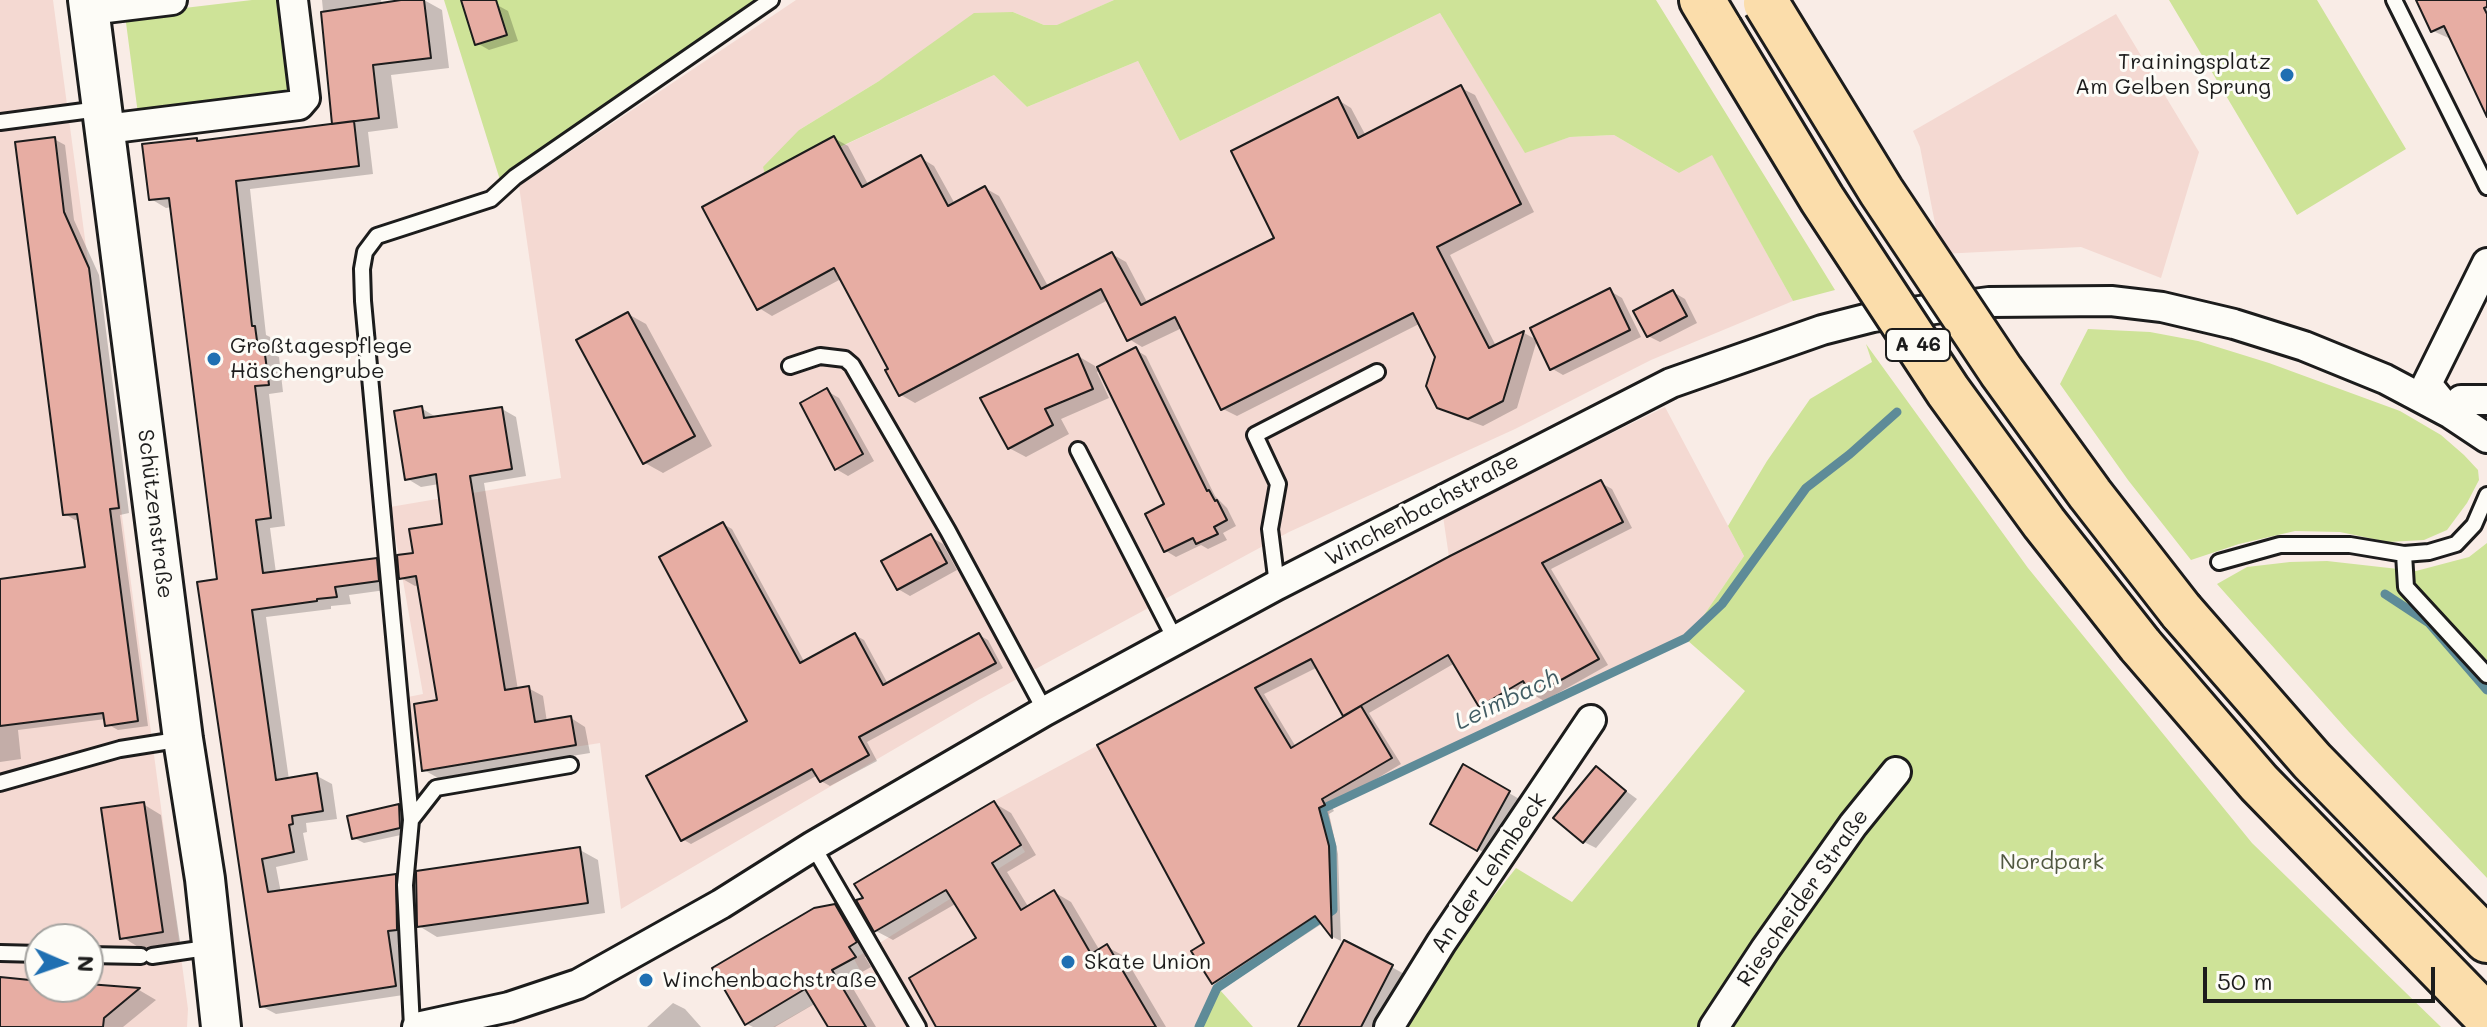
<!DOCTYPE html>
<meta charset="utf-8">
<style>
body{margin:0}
#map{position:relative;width:2487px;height:1027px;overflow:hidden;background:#f9ece6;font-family:Mali,sans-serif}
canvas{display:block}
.north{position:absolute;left:24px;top:923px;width:80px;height:80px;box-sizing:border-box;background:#fdfcf7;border:2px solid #a3a29f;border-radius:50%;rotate:92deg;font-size:22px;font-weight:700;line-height:32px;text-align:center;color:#1c1c1c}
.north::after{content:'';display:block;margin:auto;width:28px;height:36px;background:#1f6fb2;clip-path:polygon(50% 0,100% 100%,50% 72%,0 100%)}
.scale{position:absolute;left:2203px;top:967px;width:232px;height:36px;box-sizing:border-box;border:4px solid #1c1c1c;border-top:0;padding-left:10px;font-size:24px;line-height:28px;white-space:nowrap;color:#1c1c1c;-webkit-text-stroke:6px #fdfcf7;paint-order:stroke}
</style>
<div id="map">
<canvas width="2487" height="1027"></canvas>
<div class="north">N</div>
<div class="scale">50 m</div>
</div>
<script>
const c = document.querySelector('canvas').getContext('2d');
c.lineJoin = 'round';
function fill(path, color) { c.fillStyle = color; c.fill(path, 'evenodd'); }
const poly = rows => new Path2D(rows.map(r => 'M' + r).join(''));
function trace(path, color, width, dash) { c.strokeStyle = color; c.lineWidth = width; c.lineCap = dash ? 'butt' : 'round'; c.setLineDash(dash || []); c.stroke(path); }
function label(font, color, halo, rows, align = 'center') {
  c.font = font + ' Mali,sans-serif'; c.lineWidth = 6; c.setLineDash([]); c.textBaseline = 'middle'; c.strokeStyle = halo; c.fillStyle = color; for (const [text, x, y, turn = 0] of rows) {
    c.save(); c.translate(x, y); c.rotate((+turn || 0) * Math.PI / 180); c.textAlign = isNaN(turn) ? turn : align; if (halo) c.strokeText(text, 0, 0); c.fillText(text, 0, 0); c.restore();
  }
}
const built = poly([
 [0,0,53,0,188,1009,187,1027,0,1027],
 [40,939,88,939,88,987,40,987],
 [796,0,1114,0,1058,25,1044,25,1013,12,879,81,799,130,768,181,994,75,1027,107,1138,61,1180,141,1440,13,1525,152,1570,137,1614,135,1679,173,1712,154,1793,301,1651,360,1515,429,1289,532,980,699,621,909,600,743,422,771,408,697,423,694,390,507,561,478,519,186],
 [2116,14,2199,152,2161,278,2081,247,1941,254,1920,147,1913,131],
 [1665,407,1744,556,1687,640,1328,808,1335,843,1337,912,1220,990,1214,987,1195,1027,773,1027,863,976,854,959,1025,852,994,801,1449,557,1443,516]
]);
const green = poly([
 [252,0,283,0,291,94,138,114,125,15],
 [444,0,759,0,500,180],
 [1114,0,1656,0,1835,290,1793,301,1712,155,1679,173,1614,135,1570,137,1525,153,1440,13,1180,141,1138,61,1027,107,994,75,767,181,763,167,799,130,879,81,974,13,1013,12,1044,25,1057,25],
 [2169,0,2317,0,2406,149,2297,215],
 [2088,329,2150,332,2198,341,2269,363,2400,411,2441,435,2464,455,2478,470,2479,480,2467,503,2447,530,2424,540,2388,542,2340,532,2295,531,2239,544,2191,560,2128,480,2060,384],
 [1866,344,2028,568,2252,843,2441,1027,1731,1027,1774,959,1905,783,1754,944,1699,1027,1401,1027,1444,959,1516,868,1572,902,1745,691,1687,640,1744,556,1728,526,1767,461,1810,399,1872,362],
 [2487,543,2487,878,2349,732,2217,584,2247,567,2290,562,2327,561,2416,571,2469,557],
 [1220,990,1253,1027,1203,1027]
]);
const shadow = poly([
 [322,0,381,0,382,4,424,0,442,10,449,68,391,75,398,128,368,132,373,174,250,189,266,335,270,337,272,354,279,357,283,392,269,394,285,526,270,528,276,573,376,560,391,569,393,589,349,595,351,604,331,606,331,609,266,617,289,780,317,776,332,784,337,819,306,823,307,832,303,833,308,860,276,867,281,893,396,876,410,884,410,994,276,1014,261,1006,219,581,172,207,166,208,151,199,196,140,201,142,339,125,334,123],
 [463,0,497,0,499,6,508,11,518,41,489,50,477,43],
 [2419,0,2471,0,2487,7,2487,91,2453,40,2433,31],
 [1461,88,1475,95,1534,212,1450,255,1496,346,1524,333,1537,340,1517,408,1483,426,1453,415,1439,407,1437,356,1421,323,1237,416,1223,409,1182,328,1142,347,1129,339,1108,300,915,403,901,395,890,369,841,279,772,316,759,308,834,138,848,146,869,186,921,158,934,166,955,204,985,188,999,196,1049,288,1112,254,1126,262,1148,304,1277,238,1338,100,1351,108,1366,136],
 [54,139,65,145,74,220,99,275,129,513,120,515,148,726,118,730,107,724,106,719,18,730,21,759,0,762,0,581,88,569,80,520,75,520,65,514],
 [1610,291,1622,298,1641,337,1563,375,1551,368],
 [1673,292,1685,299,1697,323,1660,342,1648,336],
 [628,314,646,324,712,446,663,473,645,463],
 [1136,350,1146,356,1215,496,1227,508,1236,526,1223,533,1227,540,1208,549,1201,545,1176,557,1166,551,1167,504,1101,370,1097,372,1109,398,1061,419,1069,434,1026,457,1009,448,1078,356,1095,366,1096,369],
 [827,391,839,398,874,461,848,476,836,469],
 [421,408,436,417,502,409,516,417,526,476,484,483,518,690,528,688,543,696,547,722,571,718,585,727,590,753,438,778,424,770,439,702,420,585,415,586,401,578,415,555,444,525,439,484,421,487,406,478],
 [1601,483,1612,489,1632,528,1551,569,1608,665,1544,701,1534,695,1530,688,1490,712,1480,706,1455,663,1369,713,1401,764,1331,806,1334,811,1329,814,1338,854,1341,941,1333,937,1323,923,1223,988,1213,982,1207,944,1099,746],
 [1318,667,1348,716,1296,747,1264,694],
 [723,524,732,529,805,663,855,635,864,640,888,684,979,635,988,640,1003,668,867,742,877,761,830,786,821,781,818,775,691,844,682,839,750,722],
 [931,537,943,544,957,570,910,596,898,589],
 [1464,767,1521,800,1490,856,1433,823],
 [1596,769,1637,799,1596,848,1584,842],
 [994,803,1011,813,1036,855,1007,872,1029,908,1054,892,1071,902,1100,951,1107,947,1124,956,1166,1027,939,1027,979,939,957,903,893,940,876,931],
 [143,804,161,815,180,942,140,948,122,937],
 [399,806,409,812,410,833,364,843,354,838,350,817],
 [580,850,598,860,605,913,437,937,419,926],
 [835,906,852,916,873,952,865,957,871,967,848,980,876,1027,830,1027,816,1003,775,1027,753,1027,747,1024],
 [1345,942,1410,977,1384,1027,1316,1027],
 [0,978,40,982,40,987,88,986,139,990,156,1000,123,1027,0,1027],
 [673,1003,685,1009,701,1027,647,1027]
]);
const stream = poly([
 [2385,594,2429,623,2487,690],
 [1199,1027,1217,988,1333,910,1332,847,1322,809,1686,638,1722,604,1806,488,1850,454,1897,412]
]);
const building = poly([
 [401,0,424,0,431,58,373,65,379,118,332,124,321,12,401,0],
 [461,0,496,0,507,35,475,45,461,0],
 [2416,0,2487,0,2487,7,2484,8,2487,14,2487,117,2444,26,2431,32,2416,0],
 [1461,85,1521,204,1437,247,1489,348,1524,331,1503,401,1468,419,1437,408,1426,386,1435,357,1413,313,1221,410,1175,317,1127,341,1101,289,899,396,885,370,888,369,834,268,757,310,702,207,834,136,862,187,921,155,948,206,985,186,1041,289,1112,252,1141,305,1274,238,1231,151,1338,97,1358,138,1461,85],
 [354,121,359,166,236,181,252,326,255,326,258,348,264,347,269,385,255,386,271,518,256,520,263,573,377,558,379,581,335,587,337,597,317,599,317,601,252,610,276,780,317,773,323,811,292,816,293,824,289,825,294,852,262,859,268,892,396,874,397,930,388,931,396,986,260,1007,197,582,217,579,169,198,149,200,142,144,197,138,197,141,354,121],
 [55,137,64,212,89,268,119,508,110,509,138,721,105,726,103,713,0,726,0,579,85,567,77,514,63,515,15,142,55,137],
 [1610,288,1630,330,1550,370,1530,328,1610,288],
 [1673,290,1687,316,1647,337,1633,311,1673,290],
 [628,312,695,436,643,464,576,340,628,312],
 [1136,347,1207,491,1209,490,1215,501,1217,500,1227,520,1214,527,1218,534,1196,544,1193,538,1164,552,1145,514,1164,504,1097,367,1136,347],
 [1078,354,1093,389,1045,409,1053,425,1008,449,980,398,1078,354],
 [827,388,863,454,835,470,800,403,827,388],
 [422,406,424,418,502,407,512,469,470,476,505,690,529,686,535,722,571,716,576,745,422,771,414,704,437,700,416,576,399,579,397,555,413,553,409,529,442,524,436,474,405,480,394,411,422,406],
 [1601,480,1623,522,1542,563,1599,659,1532,696,1523,681,1479,707,1448,655,1343,716,1311,659,1255,688,1291,748,1361,706,1392,758,1322,799,1325,805,1319,808,1329,846,1332,938,1315,916,1212,984,1191,951,1204,943,1097,745,1450,556,1601,480],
 [723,522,800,663,855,633,883,685,979,633,996,663,859,737,869,755,820,782,812,769,681,841,646,776,747,721,659,557,723,522],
 [931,534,947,563,897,590,881,561,931,534],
 [1463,764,1510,791,1477,851,1430,824,1463,764],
 [1596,766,1626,791,1583,843,1553,818,1596,766],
 [994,801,1021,845,992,863,1021,910,1054,890,1091,954,1107,944,1156,1027,936,1027,909,978,976,938,946,890,874,932,856,900,863,898,854,884,994,801],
 [144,802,163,932,120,939,101,808,144,802],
 [399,804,400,828,352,839,347,816,399,804],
 [580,847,588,903,417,927,416,871,580,847],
 [835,904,857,942,849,947,856,957,832,970,866,1027,828,1027,805,989,745,1025,712,968,814,908,835,904],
 [1344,940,1393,965,1361,1027,1298,1027,1344,940],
 [0,977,40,981,40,987,88,987,88,984,140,988,104,1018,103,1027,0,1027,0,977]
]);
const lane = poly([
 [2394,0,2487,187],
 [0,122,99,109],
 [790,366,820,356,845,359,852,365,948,531,1045,711],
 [1078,450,1176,641],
 [2404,554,2406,587,2487,675],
 [2219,562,2280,545,2350,545,2404,554,2429,552,2456,544,2474,525,2487,495],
 [1277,585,1270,529,1278,484,1255,435,1377,372],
 [0,783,120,749,183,739],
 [411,820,436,788,570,765],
 [813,846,918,1027],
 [0,953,40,954],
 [88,955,141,956],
 [152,956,213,947],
 [412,1027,405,885,411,820,363,301,362,269,365,252,377,236,491,199,515,177,771,0]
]);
const street = poly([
 [90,10,172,0],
 [106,129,299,105,305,98,293,0],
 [2487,263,2427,384,2451,414,2461,400,2487,400],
 [417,1027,509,1007,578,984,721,904,813,846,1045,711,1277,585,1671,383,1822,330,1873,317,1989,302,2111,301,2162,307,2234,324,2304,346,2385,379,2451,414,2487,438],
 [1389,1027,1441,943,1591,720],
 [1714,1027,1766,948,1853,825,1896,772]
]);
const secondary = poly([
 [88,0,183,739,205,879,221,1027]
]);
const highway = poly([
 [1702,0,1720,30],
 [2181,611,2312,761,2487,940],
 [2140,645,2259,783,2487,1017]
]);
const highwayBridge = poly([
 [1766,3,1881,191,2001,371,2090,494,2181,611],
 [1720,30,1822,199,1948,391,2044,523,2140,645]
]);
const markers = [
 [2287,75,8,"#1f6fb2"],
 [214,359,8,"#1f6fb2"],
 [1068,962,8,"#1f6fb2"],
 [646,980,8,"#1f6fb2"]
];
const shields = [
 [1918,345,64]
];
const shieldNames = [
 ["A 46",1918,345]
];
const poiNames = [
 ["Trainingsplatz",2271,62,"right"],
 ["Am Gelben Sprung",2271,87,"right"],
 ["Großtagespflege",230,346],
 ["Häschengrube",230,371],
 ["Skate Union",1084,962],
 ["Winchenbachstraße",662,980]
];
const streetNames = [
 ["Winchenbachstraße",1422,510,-28],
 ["Schützenstraße",155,514,83],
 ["An der Lehmbeck",1489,873,-56],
 ["Riescheider Straße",1803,898,-55]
];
const parkNames = [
 ["Nordpark",2052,862]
];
const waterNames = [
 ["Leimbach",1507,700,-25]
];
fill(built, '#f4d9d2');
fill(green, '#cee398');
fill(shadow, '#0003');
trace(stream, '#5e8b98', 9);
fill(building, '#e7ada3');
trace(building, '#1c1c1c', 2);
trace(lane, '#1c1c1c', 20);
trace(street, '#1c1c1c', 34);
trace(secondary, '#1c1c1c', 44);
trace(highway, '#1c1c1c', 50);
trace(lane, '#fdfcf7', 14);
trace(street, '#fdfcf7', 28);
trace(secondary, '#fdfcf7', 38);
trace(highway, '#fbddab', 44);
trace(highwayBridge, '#1c1c1c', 50, []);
trace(highwayBridge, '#fbddab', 44);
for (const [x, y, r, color] of markers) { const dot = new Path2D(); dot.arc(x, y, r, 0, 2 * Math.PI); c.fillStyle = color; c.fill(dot); trace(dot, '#fdfcf7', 3); }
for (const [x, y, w] of shields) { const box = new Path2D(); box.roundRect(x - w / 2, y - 16, w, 32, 6); c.fillStyle = '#fdfcf7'; c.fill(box); trace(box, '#1c1c1c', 2); }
label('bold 20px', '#1c1c1c', null, shieldNames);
label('22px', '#1c1c1c', '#fdfcf7', poiNames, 'left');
label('22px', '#1c1c1c', '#fdfcf7', streetNames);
label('22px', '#515841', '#fdfcf7', parkNames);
label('italic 24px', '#425d64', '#fdfcf7', waterNames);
</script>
